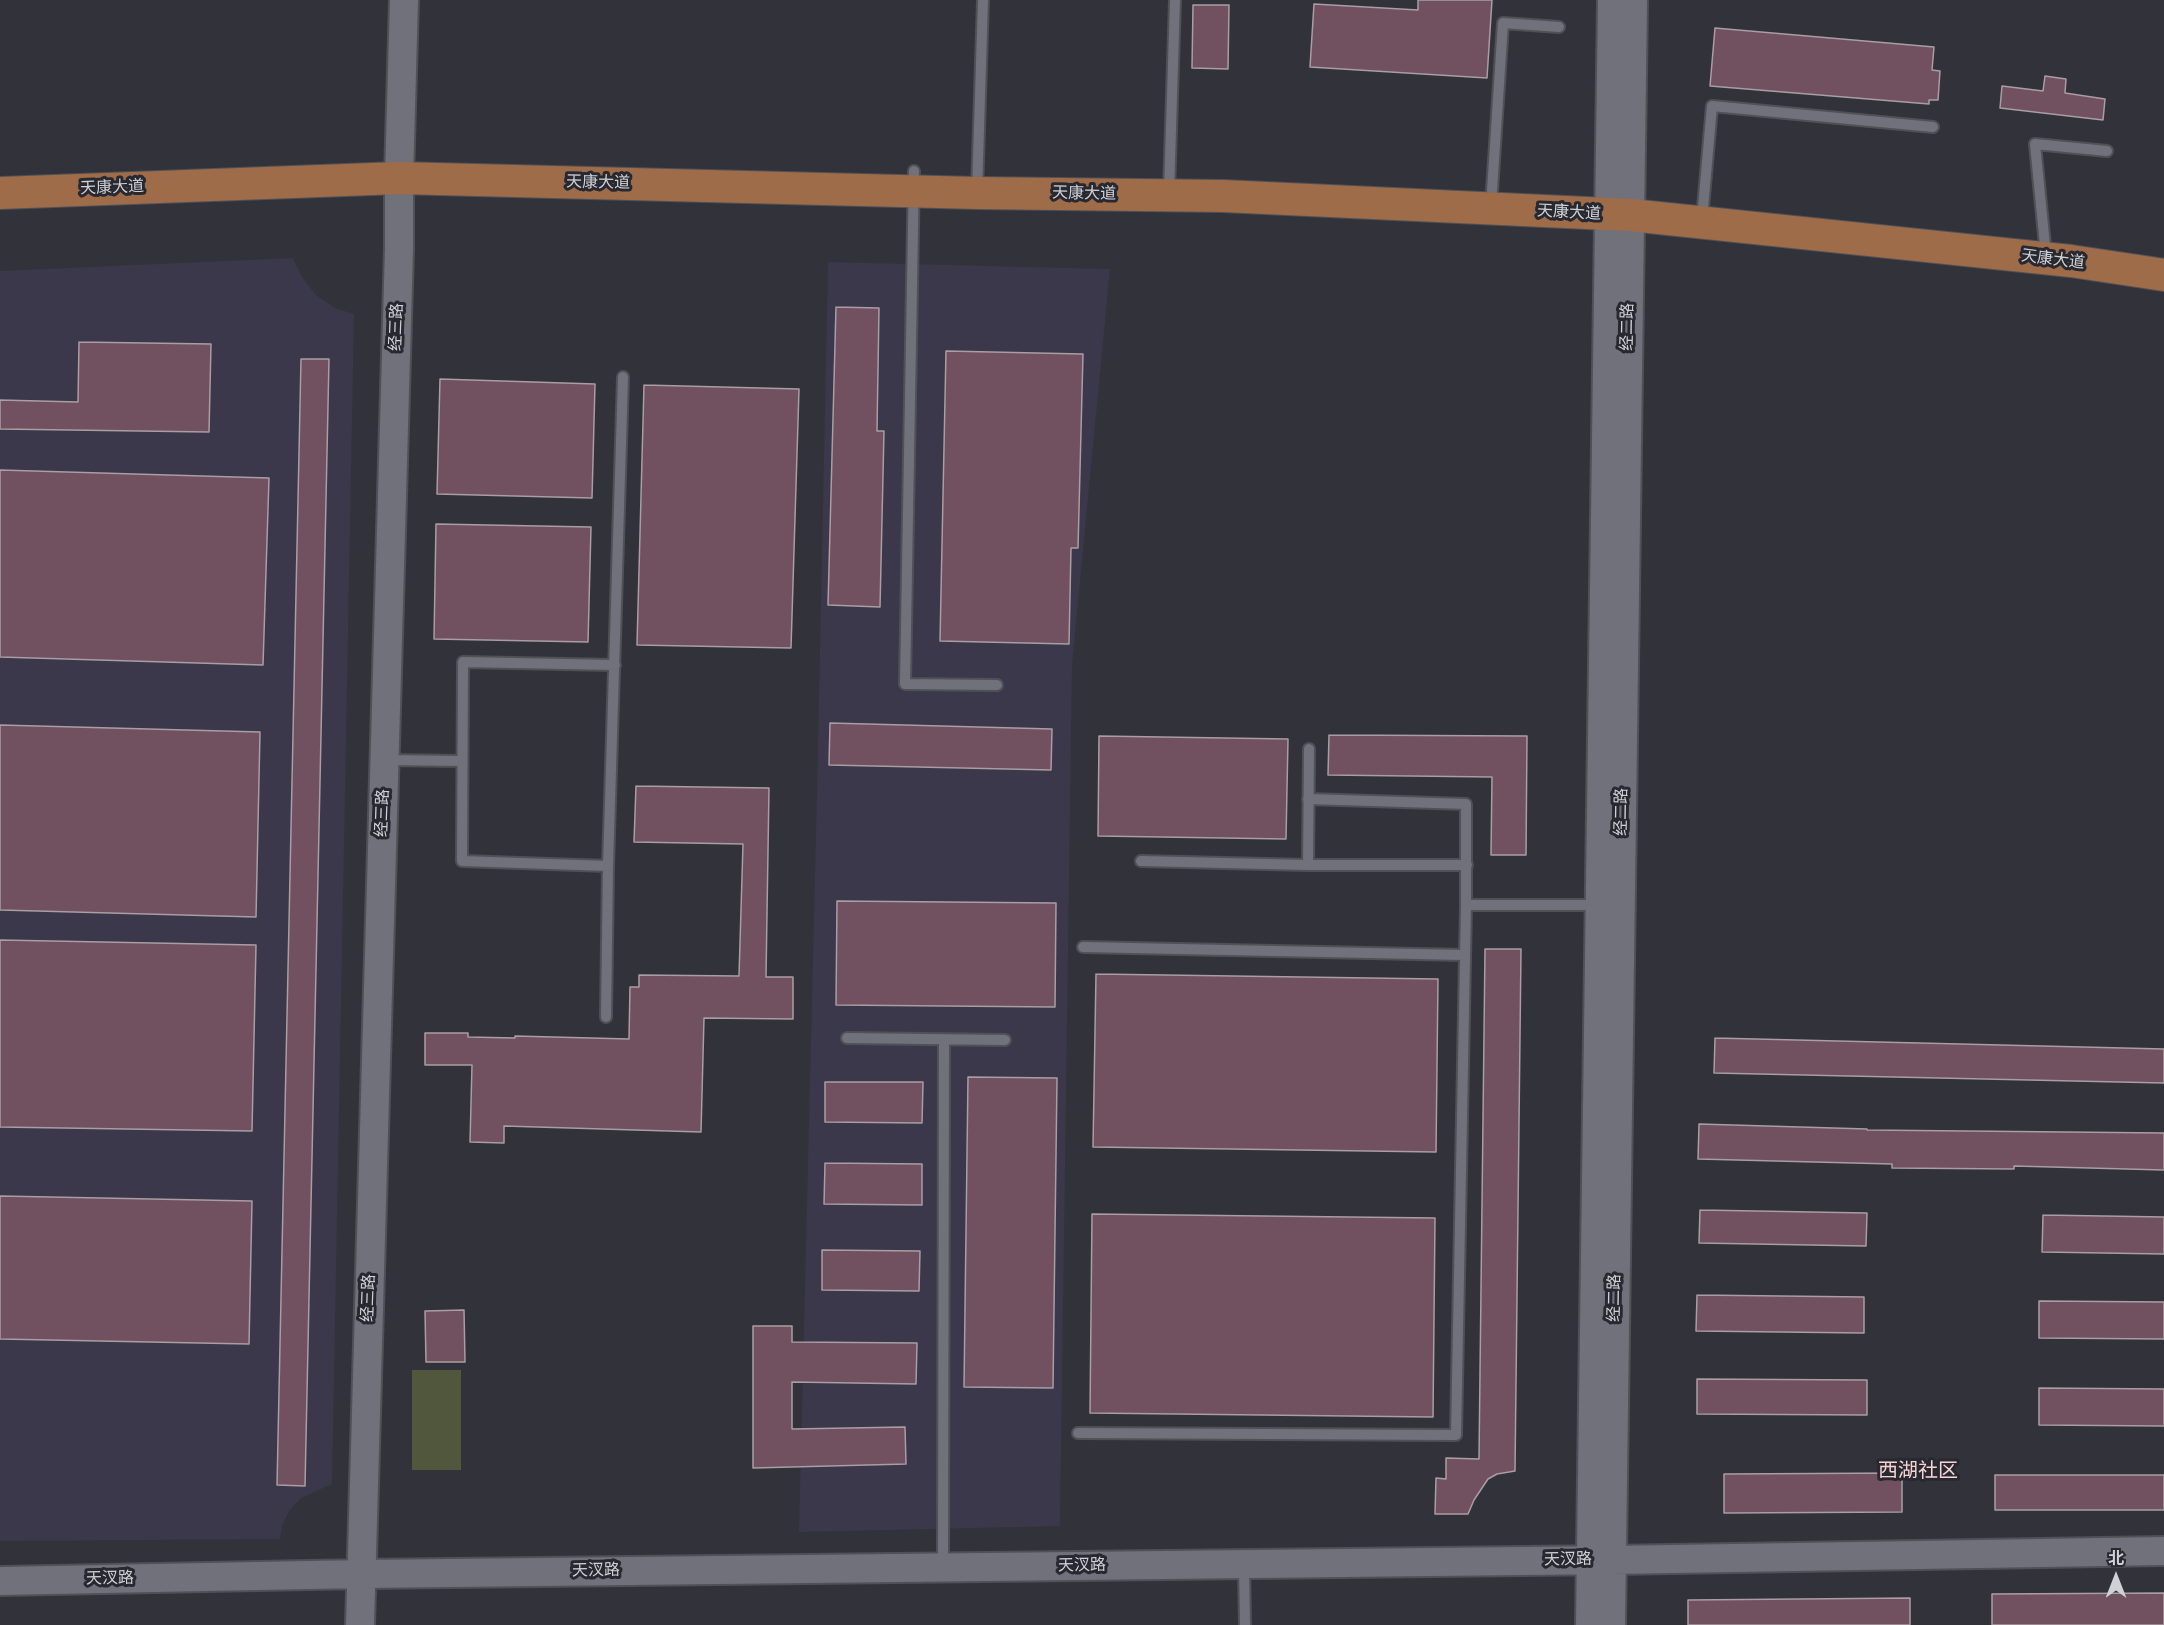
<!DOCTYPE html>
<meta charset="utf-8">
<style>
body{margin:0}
#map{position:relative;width:2164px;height:1625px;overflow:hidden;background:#32323a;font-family:"DejaVu Sans","Noto Sans SC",sans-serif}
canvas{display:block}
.north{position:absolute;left:2086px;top:1547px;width:60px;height:60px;-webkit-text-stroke:4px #282830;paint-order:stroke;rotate:0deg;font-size:16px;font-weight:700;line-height:24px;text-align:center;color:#d0d1d6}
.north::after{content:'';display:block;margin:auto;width:21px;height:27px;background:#d0d1d6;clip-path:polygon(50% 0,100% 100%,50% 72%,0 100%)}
</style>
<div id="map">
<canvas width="2164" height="1625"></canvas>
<div class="north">北</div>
</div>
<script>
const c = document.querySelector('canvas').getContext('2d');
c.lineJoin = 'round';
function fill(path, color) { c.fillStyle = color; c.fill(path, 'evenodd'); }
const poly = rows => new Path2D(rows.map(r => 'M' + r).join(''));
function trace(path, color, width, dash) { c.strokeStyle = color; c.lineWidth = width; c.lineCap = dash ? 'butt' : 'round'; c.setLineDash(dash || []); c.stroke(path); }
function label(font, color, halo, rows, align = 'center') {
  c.font = font + ' "DejaVu Sans","Noto Sans SC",sans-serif'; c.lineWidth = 6; c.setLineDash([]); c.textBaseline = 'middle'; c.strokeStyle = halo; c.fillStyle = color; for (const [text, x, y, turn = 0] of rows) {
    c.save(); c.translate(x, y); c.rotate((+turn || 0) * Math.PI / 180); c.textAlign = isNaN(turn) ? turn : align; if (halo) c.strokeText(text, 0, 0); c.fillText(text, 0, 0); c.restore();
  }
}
const industrial = poly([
 [293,258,302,277,316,295,335,308,354,314,332,1484,301,1498,289,1511,282,1526,280,1539,0,1541,0,271],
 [828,262,1110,269,1072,665,1060,1526,799,1532,817,793]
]);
const green = poly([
 [412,1370,461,1370,461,1470,412,1470]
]);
const building = poly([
 [1418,0,1492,0,1487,78,1310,67,1314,4,1418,10,1418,0],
 [1193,5,1229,5,1228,69,1192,68,1193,5],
 [1715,28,1934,47,1932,70,1940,71,1938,100,1929,100,1929,104,1710,86,1715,28],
 [2045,76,2066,79,2065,93,2105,99,2103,120,2000,108,2002,86,2043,91,2045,76],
 [836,307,879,308,877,431,884,431,880,607,828,605,836,307],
 [79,342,211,344,209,432,0,429,0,400,78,402,79,342],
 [946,351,1083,354,1078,548,1071,548,1069,644,940,641,946,351],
 [301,359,329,359,305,1486,277,1485,301,359],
 [440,379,595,384,592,498,437,494,440,379],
 [644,385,799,389,791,648,637,645,644,385],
 [0,470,269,478,263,665,0,657,0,470],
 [436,524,591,527,588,642,434,639,436,524],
 [830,723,1052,729,1051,770,829,765,830,723],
 [0,725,260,732,256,917,0,910,0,725],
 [1329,735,1527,736,1526,855,1491,855,1492,777,1328,775,1329,735],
 [1099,736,1288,739,1286,839,1098,836,1099,736],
 [636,786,769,788,766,977,793,977,793,1019,704,1018,701,1132,504,1126,504,1143,470,1142,472,1065,425,1065,425,1033,468,1033,468,1037,515,1038,515,1036,629,1039,630,987,639,987,639,975,739,976,743,844,634,842,636,786],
 [837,901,1056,903,1055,1007,836,1005,837,901],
 [0,940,256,945,252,1131,0,1127,0,940],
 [1485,949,1521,949,1515,1471,1497,1474,1488,1479,1474,1500,1468,1514,1435,1514,1436,1478,1446,1479,1446,1458,1479,1459,1485,949],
 [1096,974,1438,979,1436,1152,1093,1147,1096,974],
 [1715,1038,2164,1049,2164,1083,1714,1073,1715,1038],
 [968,1077,1057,1078,1053,1388,964,1387,968,1077],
 [825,1082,923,1082,922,1123,825,1122,825,1082],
 [1699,1124,1867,1129,1867,1130,2164,1133,2164,1170,2014,1166,2014,1169,1892,1168,1892,1164,1698,1159,1699,1124],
 [825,1163,922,1164,922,1205,824,1204,825,1163],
 [0,1196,252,1201,249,1344,0,1339,0,1196],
 [1700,1210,1867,1213,1866,1246,1699,1243,1700,1210],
 [1092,1214,1435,1218,1433,1417,1090,1413,1092,1214],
 [2043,1215,2164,1217,2164,1254,2042,1252,2043,1215],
 [822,1250,920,1251,919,1291,822,1290,822,1250],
 [1697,1295,1864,1297,1864,1333,1696,1331,1697,1295],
 [2039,1301,2164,1302,2164,1339,2039,1338,2039,1301],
 [464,1310,465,1362,426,1362,425,1311,464,1310],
 [753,1326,792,1326,792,1342,917,1343,916,1384,792,1382,792,1429,905,1427,906,1464,753,1468,753,1326],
 [1697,1379,1867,1380,1867,1415,1697,1414,1697,1379],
 [2039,1388,2164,1389,2164,1426,2039,1425,2039,1388],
 [1902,1473,1902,1512,1724,1513,1724,1474,1902,1473],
 [1995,1475,2164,1475,2164,1510,1995,1510,1995,1475],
 [2164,1593,2164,1625,1992,1625,1992,1594,2164,1593],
 [1910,1598,1910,1625,1688,1625,1688,1600,1910,1598]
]);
const lane = poly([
 [914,171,905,684,997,685],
 [977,192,983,0],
 [1169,192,1175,0],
 [1491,206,1503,23,1559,27],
 [1702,219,1712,106,1933,127],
 [2046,256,2035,144,2107,151],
 [385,760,462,761],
 [1141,861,1308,865,1467,865],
 [1308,865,1309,749],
 [608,866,462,861,463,662,615,665],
 [1466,905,1598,905],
 [1083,947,1465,955],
 [606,1017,608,866,623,377],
 [847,1038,1005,1040],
 [1078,1433,1456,1435,1466,905,1466,804,1308,799],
 [1244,1565,1245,1625],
 [943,1567,944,1040]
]);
const secondary = poly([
 [0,1581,361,1574,1611,1560,2164,1551],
 [360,1625,399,249,399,178,404,0],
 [1590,1625,1612,0],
 [1611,1625,1633,0]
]);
const primary = poly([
 [0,193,399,178,977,193,1223,196,1630,215,2071,261,2164,275]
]);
const streetNames = [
 ["天康大道",598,183,1],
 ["天康大道",112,188,-2],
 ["天康大道",1084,194,1],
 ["天康大道",1569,213,3],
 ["天康大道",2053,260,7],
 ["经三路",397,327,-88],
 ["经二路",1628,327,-89],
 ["经二路",1622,812,-89],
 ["经三路",383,813,-88],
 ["经三路",369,1298,-88],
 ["经二路",1615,1298,-89],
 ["天汊路",1568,1560,-1],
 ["天汊路",1082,1566,-1],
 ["天汊路",596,1571,-1],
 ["天汊路",110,1579,-1]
];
const quarterNames = [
 ["西湖社区",1918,1472]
];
fill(industrial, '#3a384a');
fill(green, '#51573d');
fill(building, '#71505f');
trace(building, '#a99ea3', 1.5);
trace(lane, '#505157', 14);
trace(secondary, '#505157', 32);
trace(primary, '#505157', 34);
trace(lane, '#70717a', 10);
trace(secondary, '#70717a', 28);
trace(primary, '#9e6c49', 32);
label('16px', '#d0d1d6', '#282830', streetNames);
label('20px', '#f6d2d3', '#282830', quarterNames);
</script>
